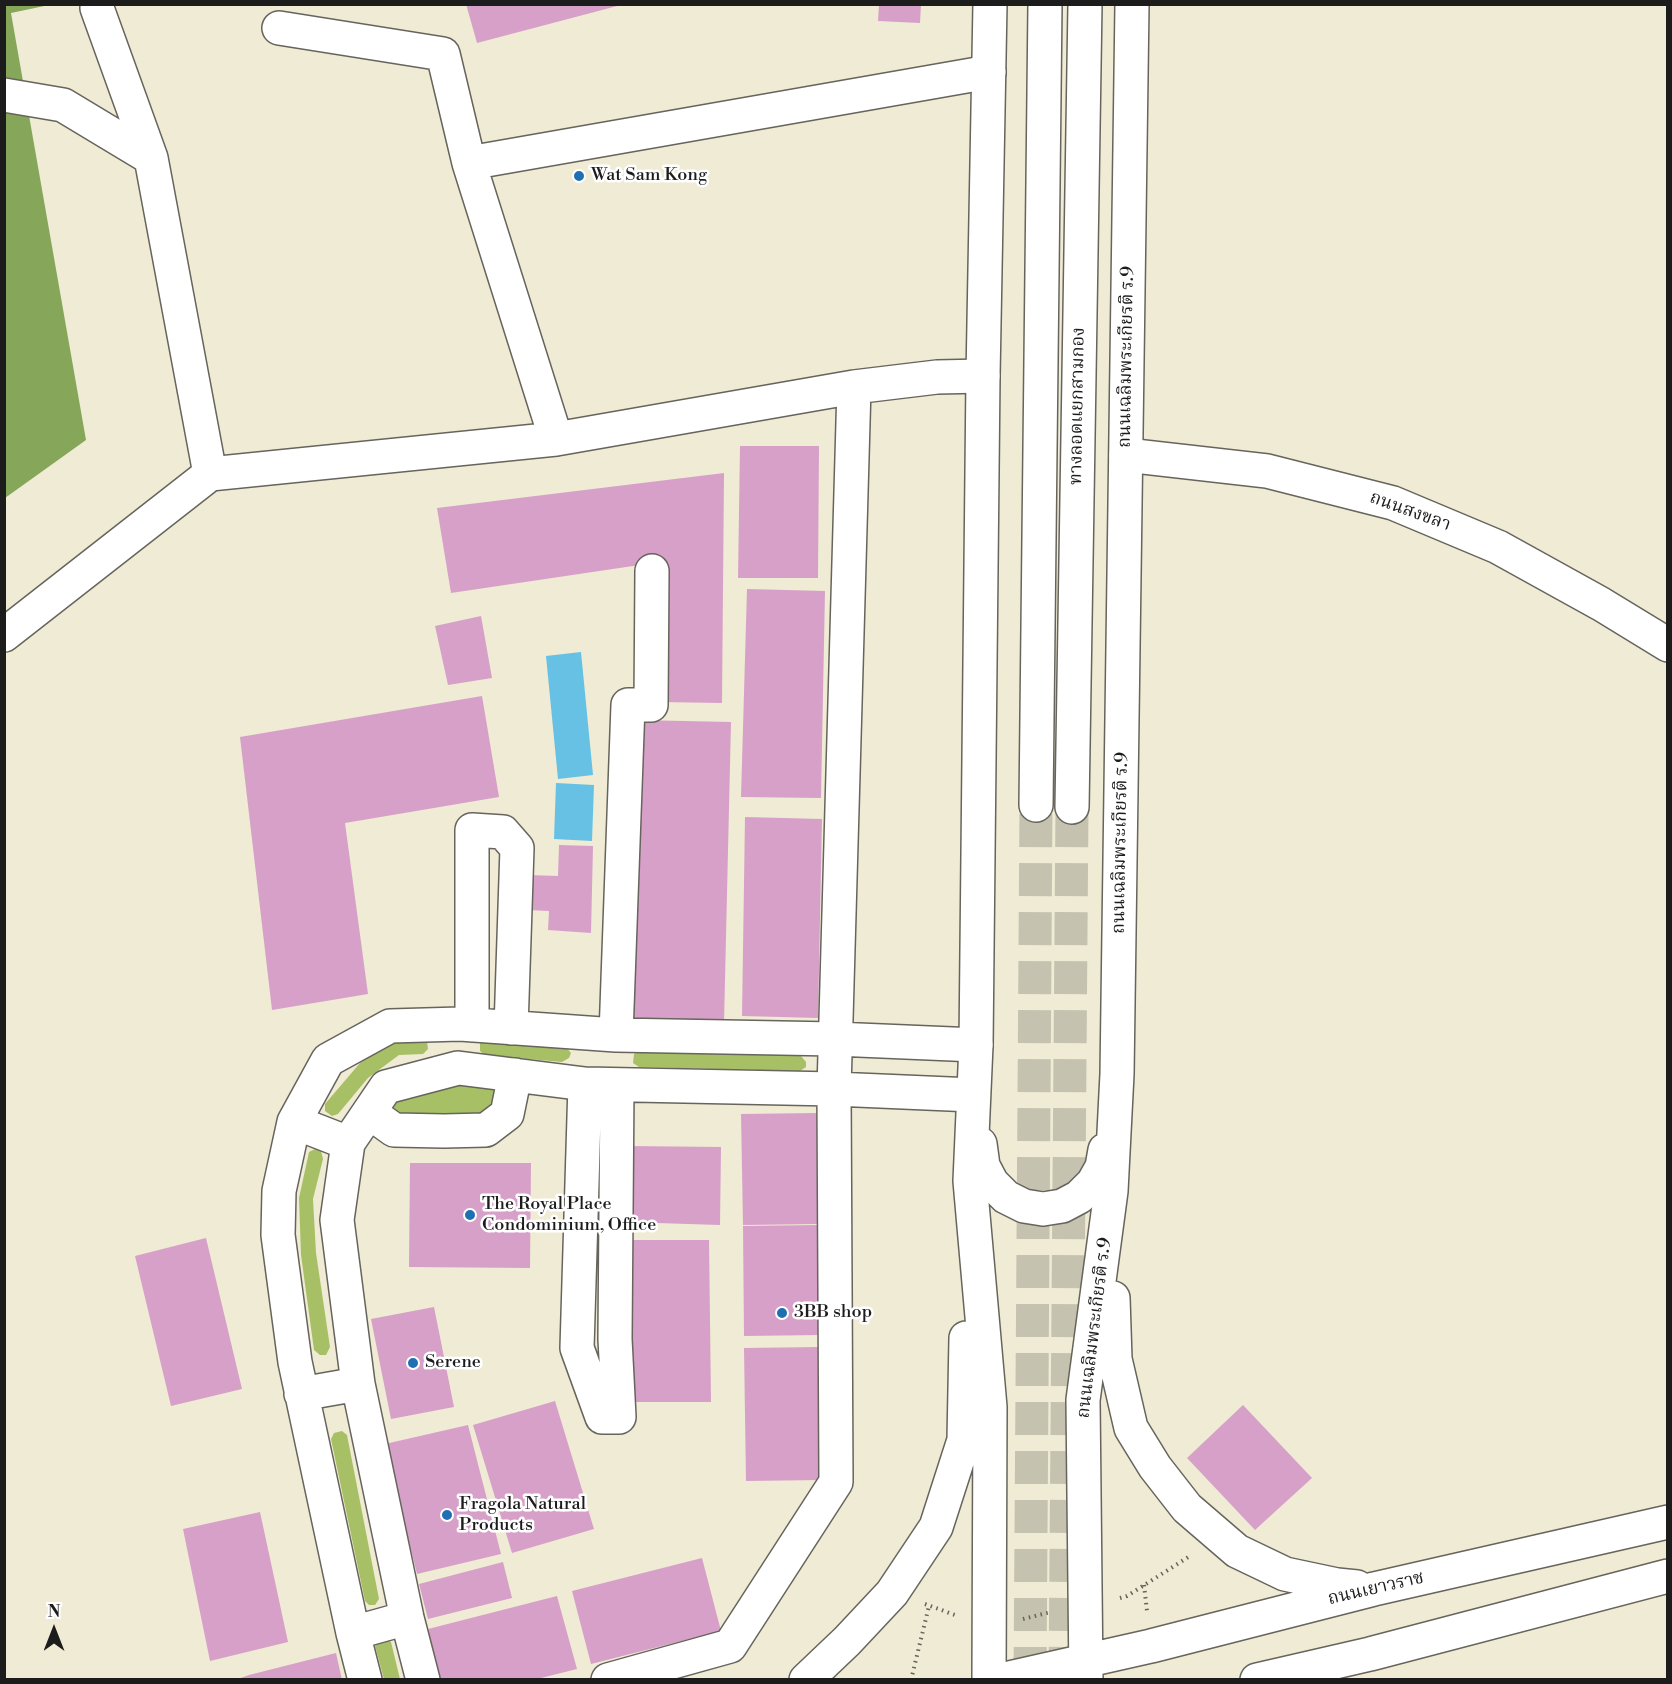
<!DOCTYPE html>
<meta charset="utf-8">
<style>
body{margin:0}
#map{position:relative;width:1672px;height:1684px;overflow:hidden;background:#efebd4;font-family:"Libre Bodoni",serif}
canvas{display:block}
.frame{position:absolute;inset:0;border:6px solid #1c1c1c;pointer-events:none}
.north{position:absolute;left:24px;top:1600px;width:60px;height:60px;-webkit-text-stroke:4px #fff;paint-order:stroke;rotate:0deg;font-size:16px;font-weight:700;line-height:24px;text-align:center;color:#1c1c1c}
.north::after{content:'';display:block;margin:auto;width:21px;height:27px;background:#1c1c1c;clip-path:polygon(50% 0,100% 100%,50% 72%,0 100%)}
</style>
<div id="map">
<canvas width="1672" height="1684"></canvas>
<div class="frame"></div>
<div class="north">N</div>
</div>
<script>
const c = document.querySelector('canvas').getContext('2d');
c.lineJoin = 'round';
function fill(path, color) { c.fillStyle = color; c.fill(path, 'evenodd'); }
const poly = rows => new Path2D(rows.map(r => 'M' + r).join(''));
function trace(path, color, width, dash) { c.strokeStyle = color; c.lineWidth = width; c.lineCap = dash ? 'butt' : 'round'; c.setLineDash(dash || []); c.stroke(path); }
function label(font, color, halo, rows, align = 'center') {
  c.font = font + ' "Libre Bodoni","Noto Serif Thai",serif'; c.lineWidth = 5; c.setLineDash([]); c.textBaseline = 'middle'; c.strokeStyle = halo; c.fillStyle = color; for (const [text, x, y, turn = 0] of rows) {
    c.save(); c.translate(x, y); c.rotate((+turn || 0) * Math.PI / 180); c.textAlign = isNaN(turn) ? turn : align; if (halo) c.strokeText(text, 0, 0); c.fillText(text, 0, 0); c.restore();
  }
}
const green = poly([
 [395,1039,427,1041,428,1049,423,1054,399,1055,368,1078,338,1114,332,1116,325,1111,325,1104,360,1063],
 [486,1039,565,1046,571,1053,569,1058,562,1062,485,1055,480,1051,480,1042],
 [640,1050,801,1056,806,1062,806,1067,800,1071,639,1067,633,1063,634,1054],
 [462,1083,494,1085,501,1097,486,1111,467,1120,392,1117,387,1104,393,1101],
 [315,1149,321,1151,323,1159,313,1199,316,1253,330,1347,326,1355,320,1355,314,1350,301,1255,299,1198,309,1152],
 [342,1431,347,1435,379,1599,375,1605,369,1605,365,1601,331,1439,334,1433],
 [386,1638,391,1642,400,1679,384,1679,375,1646,378,1640]
]);
const forest = poly([
 [5,5,49,5,11,13,86,440,5,498]
]);
const water = poly([
 [581,652,593,775,558,779,546,656],
 [556,783,594,785,592,841,554,839]
]);
const building = poly([
 [466,4,621,4,621,5,477,43],
 [879,4,921,4,920,23,878,21],
 [740,446,819,446,818,578,738,578],
 [724,473,722,703,658,702,660,562,451,593,437,508],
 [747,589,825,591,821,798,741,797],
 [481,616,492,678,448,685,435,626],
 [482,696,499,797,345,823,368,994,272,1010,240,737],
 [636,720,731,722,724,1023,628,1020],
 [745,817,822,819,818,1018,742,1016],
 [559,845,593,846,591,933,548,930,549,911,527,910,528,875,558,876],
 [817,1113,818,1224,743,1225,741,1114],
 [626,1146,721,1147,720,1225,625,1222],
 [410,1163,531,1163,530,1268,409,1267],
 [818,1225,820,1335,744,1336,743,1226],
 [206,1238,242,1389,171,1406,135,1256],
 [631,1240,709,1240,711,1402,631,1402],
 [434,1307,454,1407,391,1419,371,1319],
 [820,1347,822,1480,746,1481,744,1348],
 [555,1401,594,1529,512,1553,473,1425],
 [1243,1405,1312,1478,1255,1530,1187,1458],
 [468,1425,501,1554,417,1574,385,1444],
 [260,1512,288,1642,210,1661,183,1529],
 [702,1558,721,1631,591,1664,572,1591],
 [503,1562,512,1598,428,1619,419,1584],
 [557,1596,577,1669,533,1680,441,1680,428,1629],
 [336,1653,342,1680,235,1680,249,1675]
]);
const majorTunnel = poly([
 [1030,1680,1036,805],
 [1065,1680,1072,807]
]);
const path = poly([
 [1144,1585,1147,1611],
 [1120,1598,1127,1596,1190,1556],
 [925,1604,955,1615],
 [1023,1619,1051,1612],
 [911,1680,929,1606]
]);
const minor = poly([
 [97,8,151,158],
 [279,28,443,54,469,163,556,439],
 [4,95,63,105,151,158,210,474],
 [469,163,989,72],
 [1126,455,1267,471,1393,503,1498,547,1601,604,1668,645],
 [4,635,210,474,556,439,854,387,937,377,983,376],
 [472,1025,472,830,503,832,517,848,511,1028],
 [616,1035,628,705,651,705,652,571],
 [585,1084,577,1348,602,1417,619,1417,615,1339,617,1085],
 [369,1112,394,1130,444,1131,486,1130,507,1114,515,1075],
 [294,1122,348,1143],
 [301,1394,358,1384],
 [353,1633,407,1618],
 [365,1680,353,1633,295,1362,278,1235,279,1191,294,1122,328,1060,390,1026,460,1024,616,1035,835,1039,976,1045],
 [423,1680,407,1618,358,1384,337,1220,348,1143,386,1087,458,1068,585,1084,834,1089,973,1095],
 [608,1680,730,1646,836,1482,834,1089,854,387]
]);
const major = poly([
 [1036,805,1045,4],
 [1072,807,1085,4],
 [980,1144,983,1166,992,1183,1006,1197,1024,1206,1043,1209,1062,1206,1079,1197,1093,1183,1102,1167,1105,1150],
 [1113,1298,1115,1359,1131,1428,1155,1467,1187,1508,1237,1551,1285,1574,1337,1585,1357,1587],
 [806,1680,847,1641,892,1593,936,1527,964,1440,966,1338],
 [989,1680,990,1407,970,1181,976,1045,983,376,990,4],
 [1000,1680,1151,1646,1374,1589,1668,1522],
 [1086,1680,1083,1400,1111,1191,1117,1074,1132,4],
 [1257,1680,1370,1654,1668,1576]
]);
const markers = [
 [579,176,6,"#1f6fb2"],
 [470,1215,6,"#1f6fb2"],
 [782,1313,6,"#1f6fb2"],
 [413,1363,6,"#1f6fb2"],
 [447,1515,6,"#1f6fb2"]
];
const poiNames = [
 ["Wat Sam Kong",591,176],
 ["The Royal Place",482,1205],
 ["Condominium, Office",482,1226],
 ["3BB shop",794,1313],
 ["Serene",425,1363],
 ["Fragola Natural",459,1505],
 ["Products",459,1526]
];
const streetNames = [
 ["ถนนเฉลิมพระเกียรติ ร.9",1127,357,-89],
 ["ทางลอดแยกสามกอง",1078,406,-89],
 ["ถนนสงขลา",1410,512,20],
 ["ถนนเฉลิมพระเกียรติ ร.9",1121,843,-89],
 ["ถนนเฉลิมพระเกียรติ ร.9",1095,1328,-83],
 ["ถนนเยาวราช",1376,1589,-13]
];
fill(green, '#a8c065');
fill(forest, '#86a65a');
fill(water, '#66c1e4');
fill(building, '#d7a0c8');
trace(majorTunnel, '#c5c2af', 33, [33, 16]);
trace(minor, '#66645c', 36);
trace(major, '#66645c', 36);
trace(path, '#66645c', 4, [1.5, 4.5]);
trace(minor, '#fff', 33);
trace(major, '#fff', 33);
for (const [x, y, r, color] of markers) { const dot = new Path2D(); dot.arc(x, y, r, 0, 2 * Math.PI); c.fillStyle = color; c.fill(dot); trace(dot, '#fff', 2); }
label('18px', '#1c1c1c', '#fff', poiNames, 'left');
label('18px', '#1c1c1c', '#fff', streetNames);
</script>
